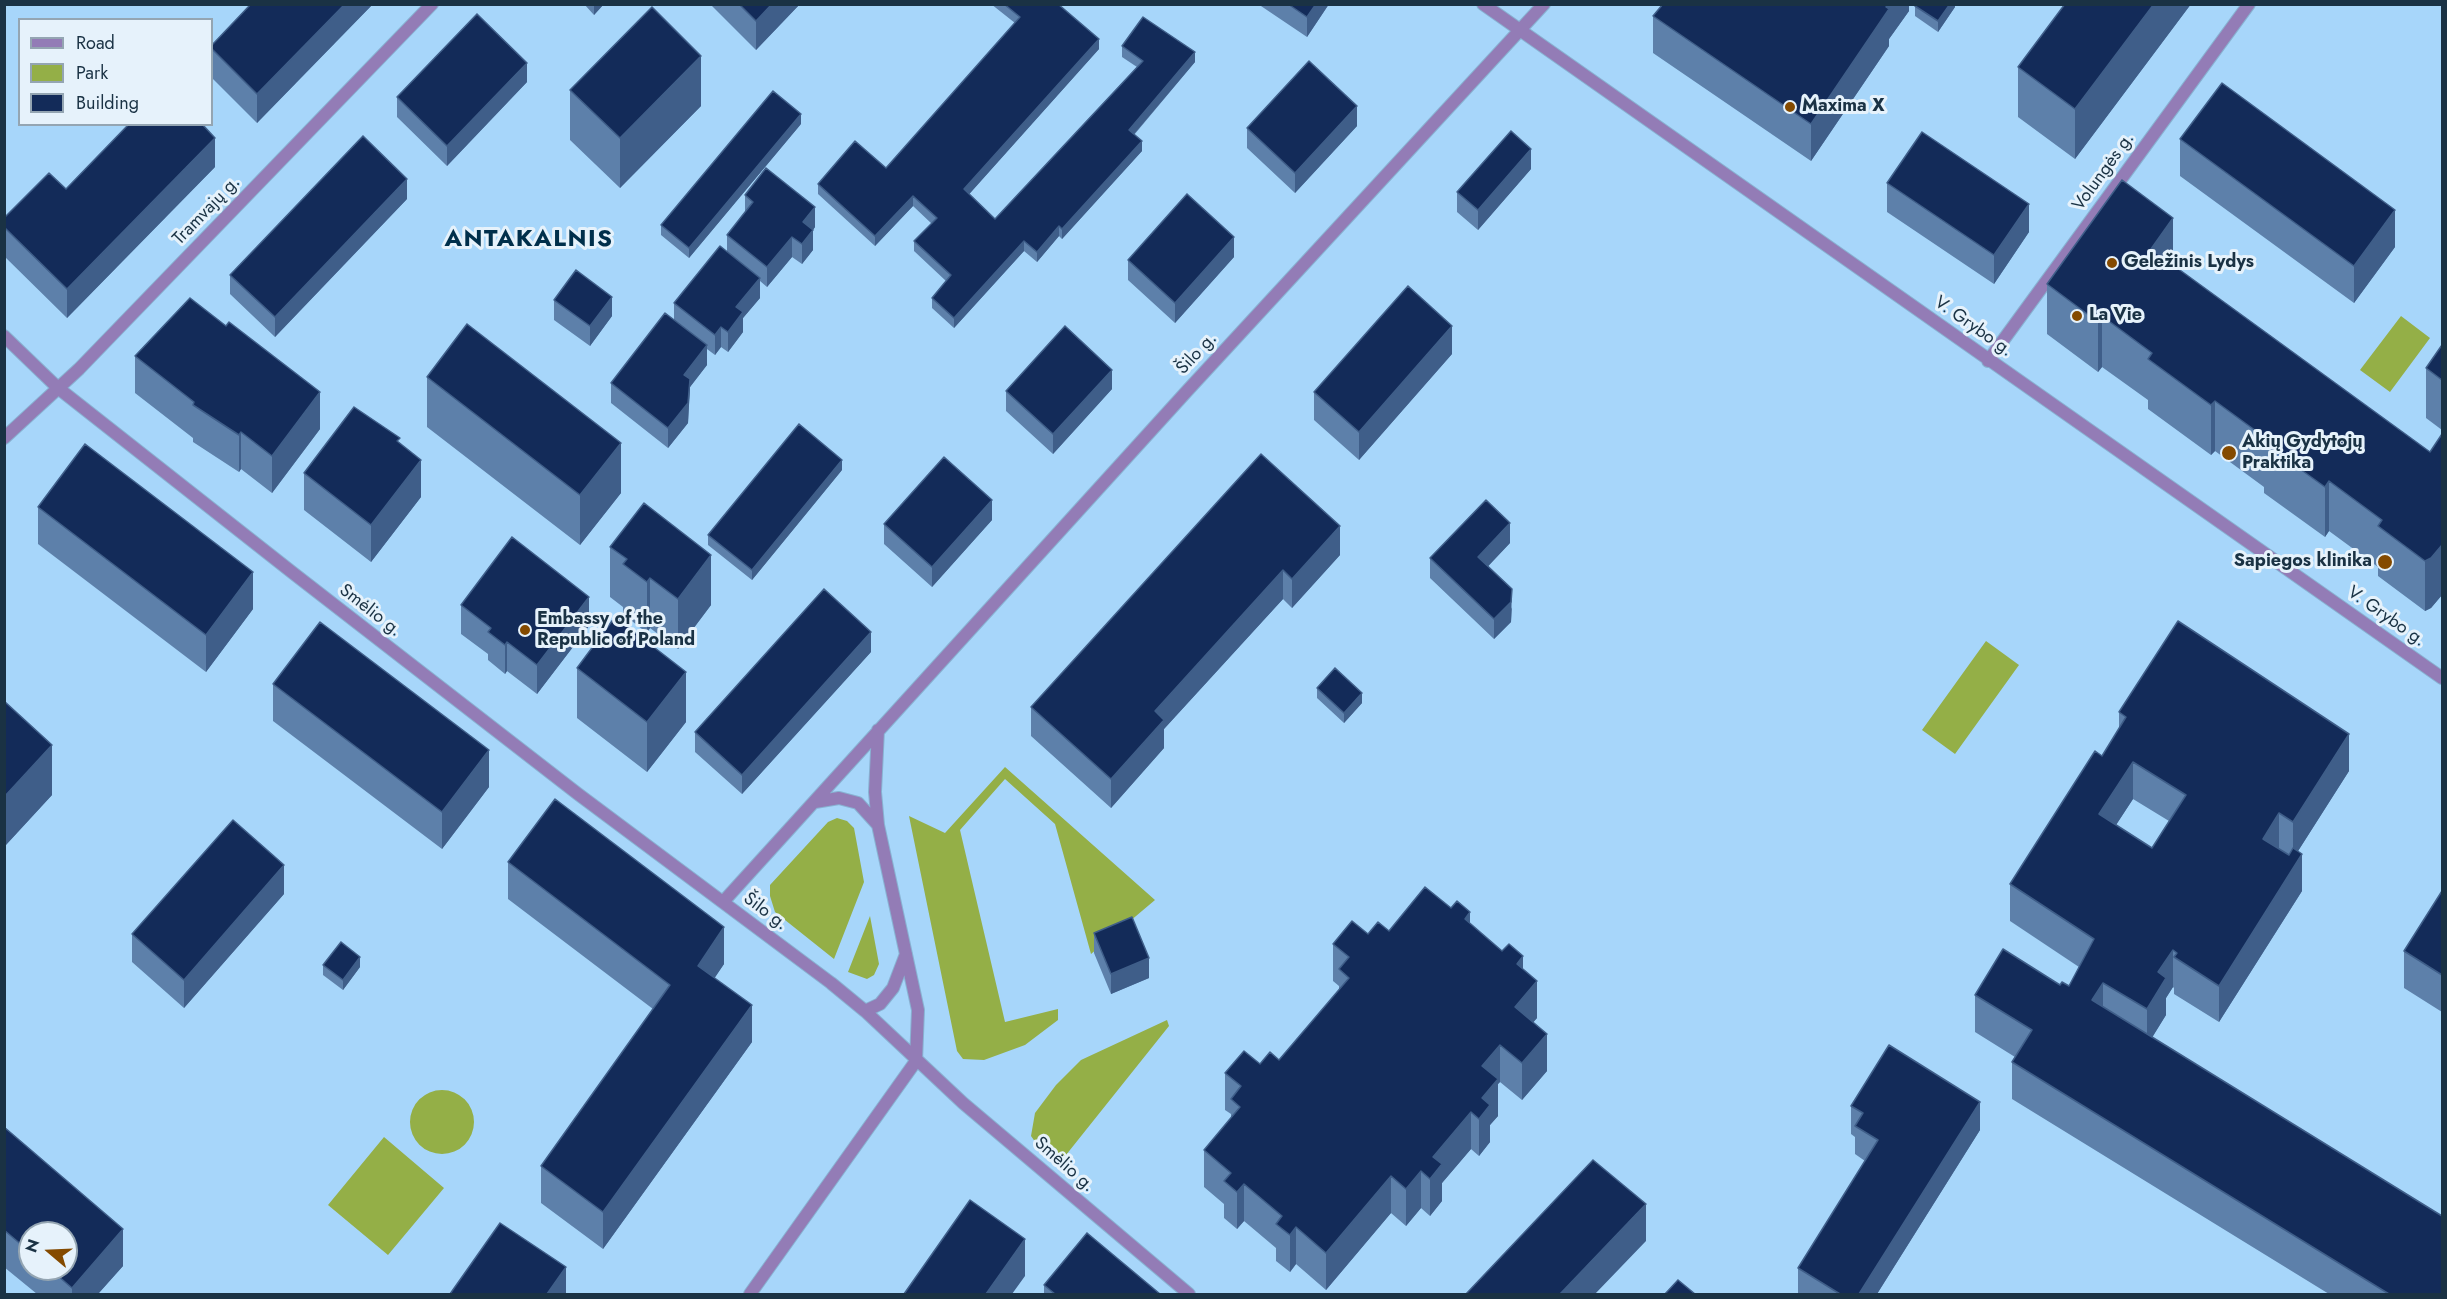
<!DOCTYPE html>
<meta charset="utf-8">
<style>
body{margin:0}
#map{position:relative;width:2447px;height:1299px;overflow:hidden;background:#a7d6fa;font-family:Jost,sans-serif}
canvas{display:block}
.frame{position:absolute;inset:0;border:6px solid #1a3244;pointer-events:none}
.legend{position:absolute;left:18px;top:18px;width:195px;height:108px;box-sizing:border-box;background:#e6f2fb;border:2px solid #94a5b2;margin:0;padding:8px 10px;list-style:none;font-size:18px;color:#1a3244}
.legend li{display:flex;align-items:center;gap:12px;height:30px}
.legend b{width:30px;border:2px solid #94a5b2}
.north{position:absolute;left:18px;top:1221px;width:60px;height:60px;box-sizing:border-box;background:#e6f2fb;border:2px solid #94a5b2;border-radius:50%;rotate:289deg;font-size:16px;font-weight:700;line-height:24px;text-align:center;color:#1a3244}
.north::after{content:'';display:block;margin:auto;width:21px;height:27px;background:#844a00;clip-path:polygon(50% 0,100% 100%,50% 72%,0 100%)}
</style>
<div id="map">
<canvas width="2447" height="1299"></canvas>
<div class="frame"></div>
<ul class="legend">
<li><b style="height:8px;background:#937cb6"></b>Road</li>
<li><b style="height:16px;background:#94af47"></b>Park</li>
<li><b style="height:16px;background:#132b59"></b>Building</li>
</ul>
<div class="north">N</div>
</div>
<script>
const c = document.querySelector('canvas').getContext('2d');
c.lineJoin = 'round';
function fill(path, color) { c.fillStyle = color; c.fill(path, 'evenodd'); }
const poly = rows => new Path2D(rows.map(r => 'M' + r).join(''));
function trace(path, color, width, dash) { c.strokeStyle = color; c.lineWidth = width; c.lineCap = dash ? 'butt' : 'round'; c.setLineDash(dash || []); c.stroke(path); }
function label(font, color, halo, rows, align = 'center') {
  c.font = font + ' Jost,sans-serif'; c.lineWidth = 6; c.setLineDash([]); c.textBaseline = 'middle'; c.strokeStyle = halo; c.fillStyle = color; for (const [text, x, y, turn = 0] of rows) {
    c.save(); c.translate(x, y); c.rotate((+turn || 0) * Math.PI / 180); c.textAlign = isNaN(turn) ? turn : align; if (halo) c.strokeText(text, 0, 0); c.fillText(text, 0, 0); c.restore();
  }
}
const green = poly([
 [2401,316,2430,338,2390,392,2360,370],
 [1986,641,2019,665,1955,754,1922,730],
 [1005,767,1155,900,1091,954,1055,824,1005,779,960,830,1005,1022,1058,1009,1058,1020,1025,1045,984,1060,963,1059,957,1051,909,816,945,833],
 [837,818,847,821,854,828,864,882,834,959,775,912,770,896,770,885,828,822],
 [870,916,879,964,874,975,867,979,848,972],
 [1167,1020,1169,1026,1058,1165,1043,1153,1031,1136,1035,1113,1056,1085,1081,1060],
 '410 1122a32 32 0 1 1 64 0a32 32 0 1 1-64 0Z',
 [384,1137,444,1188,388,1255,328,1205]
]);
const minor = poly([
 [1483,4,2442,678],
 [4,336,58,388,293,573,578,794,831,983,865,1011,963,1103,1189,1294],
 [1988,361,2249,4],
 [4,438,79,369,432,4],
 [815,802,839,798,858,803,878,825],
 [723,902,1187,391,1544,4],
 [865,1011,880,1004,893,988,906,954],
 [750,1294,916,1061,918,1010,878,825,875,792,878,730]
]);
const wall = poly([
 [373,4,257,123,212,78,212,45],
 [584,4,604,4,594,15],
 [710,4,800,4,756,50],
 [991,4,1058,4,1099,49,969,194,995,219,1137,67,1122,57,1122,46,1195,62,1134,135,1142,151,1062,239,1059,236,1037,262,1024,251,954,328,932,308,932,298,946,281,914,251,914,241,932,224,913,206,875,246,818,194,818,184,886,168,1015,23],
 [1258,4,1329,4,1307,37],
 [1909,4,1909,11,1889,39,1889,46,1811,161,1653,53,1653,16],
 [1955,4,1955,7,1938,32,1915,16,1915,6],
 [2065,4,2191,4,2075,159,2018,117,2018,67],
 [527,82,447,166,397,117,397,97],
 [570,90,701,106,620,188,570,140],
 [801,124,689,258,661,235,661,225],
 [1357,126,1295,193,1247,148,1247,128],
 [2180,139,2395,247,2354,303,2180,176],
 [215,167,67,318,4,256,4,218,66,189],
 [1531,169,1478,230,1457,212,1457,192],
 [1887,183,2029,232,1994,284,1887,212],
 [745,195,815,227,813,230,813,250,802,264,792,257,767,287,760,281,760,298,743,318,743,332,728,352,721,347,715,355,707,349,707,365,690,387,688,423,668,448,611,403,611,383,674,320,674,303,727,252,727,235,745,213],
 [407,199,275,337,230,294,230,275],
 [1234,257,1175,323,1128,280,1128,260],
 [2173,265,2430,452,2442,434,2442,595,2431,608,2425,611,2378,576,2378,567,2329,531,2325,537,2264,493,2264,487,2215,451,2211,455,2148,409,2148,400,2102,367,2098,372,2047,334,2047,284],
 [554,300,612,316,590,346,554,320],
 [2442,345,2442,430,2426,418,2426,368],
 [1452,354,1359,460,1314,420,1314,392],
 [135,356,320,429,272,493,241,469,239,472,193,442,193,438,135,393],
 [427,377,621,493,580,545,427,427],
 [1112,389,1053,454,1006,411,1006,391],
 [400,443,421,497,371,562,304,510,304,473],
 [1261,454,1340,555,1292,608,1283,599,1164,729,1164,748,1111,808,1031,736,1031,707],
 [842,470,752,580,708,545,708,535],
 [38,507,253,609,206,672,38,544],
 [992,520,932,587,884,544,884,524],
 [1510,543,1488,566,1512,609,1511,622,1494,639,1430,578,1430,558],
 [610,547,711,605,678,649,650,628,647,633,623,614,623,607,610,597],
 [461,605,589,626,537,694,507,671,505,674,488,660,488,654,461,634],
 [871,652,742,794,695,752,695,732],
 [577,668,686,722,647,772,577,718],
 [273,684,489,787,442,849,273,721],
 [1317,688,1362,703,1344,723,1317,698],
 [4,701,52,795,5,846,4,845],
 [2119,712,2349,771,2298,851,2302,891,2219,1022,2174,994,2174,988,2173,987,2166,998,2166,1015,2152,1037,2442,1294,2329,1294,2012,1099,2012,1062,2015,1057,1975,1032,1975,995,2060,985,2069,986,2079,967,2010,921,2010,884,2102,756,2119,728],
 [2133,799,2169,821,2152,848,2116,825],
 [508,862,724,964,714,978,752,1042,603,1249,541,1203,541,1166,653,1009,508,899],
 [2442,891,2442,1012,2404,988,2404,951],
 [284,894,184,1008,132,962,132,934],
 [1470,924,1523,969,1537,1018,1533,1022,1547,1071,1522,1100,1500,1082,1498,1084,1498,1116,1490,1125,1490,1142,1479,1156,1471,1149,1442,1183,1442,1201,1430,1216,1421,1208,1406,1226,1391,1213,1326,1290,1296,1264,1290,1272,1276,1261,1276,1248,1244,1221,1237,1229,1224,1218,1224,1204,1204,1187,1204,1150,1231,1118,1231,1114,1225,1110,1225,1073,1279,1060,1339,990,1339,986,1333,981,1333,944,1368,934,1389,931],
 [1094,933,1149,978,1111,994,1094,953],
 [323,965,360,967,343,990,323,975],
 [1851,1106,1980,1130,1877,1294,1798,1294,1798,1268,1865,1161,1855,1154,1855,1137,1851,1134],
 [4,1127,123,1266,98,1294,37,1294,4,1267],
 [30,1233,66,1269,30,1269],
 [1044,1285,1160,1294,1044,1294]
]);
const shadedWall = poly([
 [345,4,373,4,257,123,257,94],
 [594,4,604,4,594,15],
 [772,4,800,4,756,50,756,21],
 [1316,4,1329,4,1307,37,1307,17],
 [1888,4,1909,4,1909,11,1889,39,1889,46,1811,161,1811,124],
 [1950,4,1955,4,1955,7,1938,32,1938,21],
 [2154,4,2191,4,2075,159,2075,109],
 [1099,39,1099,49,964,200,964,189],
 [1195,52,1195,62,1129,140,1129,130],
 [701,56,701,106,620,188,620,138],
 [527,63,527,82,447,166,447,146],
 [1357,106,1357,126,1295,193,1295,173],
 [801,114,801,124,689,258,689,248],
 [215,138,215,167,67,318,67,289],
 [1142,141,1142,151,1062,239,1062,229],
 [1531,149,1531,169,1478,230,1478,210],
 [407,179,407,199,275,337,275,317],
 [913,196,913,206,875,246,875,236],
 [2029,204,2029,232,1994,284,1994,255],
 [815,207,815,227,813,230,813,250,802,264,802,244,803,222],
 [2395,210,2395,247,2354,303,2354,266],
 [2173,218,2173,268,2151,249],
 [1059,226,1059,236,1037,262,1037,252],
 [792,237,792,257,767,287,767,267],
 [1234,237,1234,257,1175,323,1175,303],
 [1024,241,1024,251,954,328,954,318],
 [760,278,760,298,743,318,743,332,728,352,728,332,736,307],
 [612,297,612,316,590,346,590,326],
 [2102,316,2102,367,2098,372,2098,322],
 [1452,326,1452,354,1359,460,1359,432],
 [721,327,721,347,715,355,715,335],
 [707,345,707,365,690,387,688,423,668,448,668,428,684,375],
 [1112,370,1112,389,1053,454,1053,434],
 [320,392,320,429,272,493,272,456],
 [2215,401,2215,451,2211,455,2211,405],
 [241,432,241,469,239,472,239,435],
 [621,443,621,493,580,545,580,495],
 [421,460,421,497,371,562,371,525],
 [842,460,842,470,752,580,752,570],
 [2329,481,2329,531,2325,537,2325,487],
 [992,500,992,520,932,587,932,567],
 [1510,523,1510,543,1478,577,1478,557],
 [1340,526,1340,555,1292,608,1292,579],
 [2442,545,2442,595,2431,608,2425,611,2425,561],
 [711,555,711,605,678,649,678,599],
 [1283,570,1283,599,1164,729,1164,748,1111,808,1111,779,1155,711],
 [253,572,253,609,206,672,206,635],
 [650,578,650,628,647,633,647,582],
 [1512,589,1511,622,1494,639,1494,619],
 [589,597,589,626,537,694,537,665],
 [871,632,871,652,742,794,742,775],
 [507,642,507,671,505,674,505,645],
 [686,672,686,722,647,772,647,722],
 [1362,693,1362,703,1344,723,1344,713],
 [2349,734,2349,771,2293,859,2293,822],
 [52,745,52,795,5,846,5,796],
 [489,750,489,787,442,849,442,812],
 [2133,762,2133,799,2099,851,2099,814],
 [2279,813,2279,850,2263,839],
 [2302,854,2302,891,2219,1022,2219,986],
 [284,865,284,894,184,1008,184,980],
 [1470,912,1470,949,1465,919],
 [724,927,724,964,698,1003,698,966],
 [2173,950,2173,987,2166,998,2166,1015,2147,1046,2147,1009,2158,972],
 [1523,956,1523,993,1517,964],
 [360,957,360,967,343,990,343,980],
 [1149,958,1149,978,1111,994,1111,974],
 [1537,981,1537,1018,1515,1044,1515,1007],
 [2103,983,2103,1020,2092,1000],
 [752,1005,752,1042,603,1249,603,1212],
 [1547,1034,1547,1071,1522,1100,1522,1063],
 [1500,1045,1500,1082,1498,1084,1498,1116,1490,1125,1490,1142,1479,1156,1479,1119,1482,1066],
 [1980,1102,1980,1130,1877,1294,1859,1294],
 [1471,1112,1471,1149,1442,1183,1442,1201,1430,1216,1430,1179,1433,1157],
 [1421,1171,1421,1208,1406,1226,1406,1189],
 [1391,1176,1391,1213,1326,1290,1326,1253],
 [1244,1184,1244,1221,1237,1229,1237,1192],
 [1646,1204,1646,1241,1595,1294,1560,1294],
 [1296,1227,1296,1264,1290,1272,1290,1235],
 [123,1229,123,1266,98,1294,72,1294,72,1288],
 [1025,1239,1025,1276,1012,1294,986,1294],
 [566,1267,566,1294,547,1294]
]);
const building = poly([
 [251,4,345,4,257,94,212,49,212,45,251,4],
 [739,4,772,4,756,21,739,4],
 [1004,4,1058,4,1099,39,964,189,995,219,1143,61,1122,46,1143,17,1195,52,1129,130,1142,141,1062,229,1059,226,1037,252,1024,241,954,318,932,298,951,275,914,241,937,218,913,196,875,236,818,184,855,141,886,168,1020,17,1004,4],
 [1288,4,1316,4,1307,17,1288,4],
 [1663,4,1888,4,1886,7,1889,9,1811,124,1653,16,1663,4],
 [1916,4,1950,4,1938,21,1915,6,1916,4],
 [2065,4,2154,4,2075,109,2018,67,2065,4],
 [652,7,701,56,620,138,570,90,652,7],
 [477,14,527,63,447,146,397,97,477,14],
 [1309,61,1357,106,1295,173,1247,128,1309,61],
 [2222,83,2395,210,2354,266,2180,139,2222,83],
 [773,91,801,114,689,248,661,225,773,91],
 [129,124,202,124,215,138,67,289,4,227,4,218,49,173,66,189,129,124],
 [1511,131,1531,149,1478,210,1457,192,1511,131],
 [1922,132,2029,204,1994,255,1887,183,1922,132],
 [363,136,407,179,275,317,230,275,363,136],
 [766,168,815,207,803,222,813,230,802,244,792,237,767,267,727,235,753,202,745,195,766,168],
 [2122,180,2173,218,2151,249,2430,452,2442,434,2442,545,2431,558,2425,561,2378,526,2382,520,2329,481,2325,487,2264,443,2267,439,2215,401,2211,405,2148,359,2152,353,2102,316,2098,322,2047,284,2122,180],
 [1187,194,1234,237,1175,303,1128,260,1187,194],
 [720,246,760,278,736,307,743,312,728,332,721,327,715,335,674,303,720,246],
 [576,270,612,297,590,326,554,300,576,270],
 [1408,286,1452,326,1359,432,1314,392,1408,286],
 [190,298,226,326,229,322,320,392,272,456,241,432,239,435,193,405,194,402,135,356,190,298],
 [665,313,707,345,684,375,690,379,688,403,668,428,611,383,665,313],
 [467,324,621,443,580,495,427,377,467,324],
 [1065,326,1112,370,1053,434,1006,391,1065,326],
 [2442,345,2442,380,2426,368,2442,345],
 [354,407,400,438,397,441,421,460,371,525,304,473,354,407],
 [799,424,842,460,752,570,708,535,799,424],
 [85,444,253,572,206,635,38,507,85,444],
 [1261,454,1340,526,1292,579,1283,570,1155,711,1164,720,1111,779,1031,707,1261,454],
 [944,457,992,500,932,567,884,524,944,457],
 [1486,500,1510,523,1478,557,1512,589,1511,602,1494,619,1430,558,1486,500],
 [644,503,711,555,678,599,650,578,647,582,623,564,627,559,610,547,644,503],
 [512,537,589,597,537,665,507,642,505,645,488,632,491,628,461,605,512,537],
 [824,589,871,632,742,775,695,732,824,589],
 [615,617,686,672,647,722,577,668,615,617],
 [2178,621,2349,734,2293,822,2279,813,2263,839,2289,855,2293,848,2302,854,2219,986,2174,957,2177,953,2173,950,2158,972,2166,978,2147,1009,2103,983,2092,1000,2442,1216,2442,1294,2389,1294,2012,1062,2032,1030,1975,995,2003,949,2060,985,2062,982,2069,986,2094,939,2010,884,2095,751,2102,756,2126,717,2119,712,2178,621],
 [2133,762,2186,795,2152,848,2099,814,2133,762],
 [320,622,489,750,442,812,273,684,320,622],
 [1335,668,1362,693,1344,713,1317,688,1335,668],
 [4,701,52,745,5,796,4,795,4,701],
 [555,799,724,927,698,966,752,1005,603,1212,541,1166,670,985,508,862,555,799],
 [233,820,284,865,184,980,132,934,233,820],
 [1425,887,1451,908,1457,901,1470,912,1465,919,1502,951,1509,944,1523,956,1517,964,1537,981,1515,1007,1547,1034,1522,1063,1500,1045,1482,1066,1498,1079,1482,1098,1490,1105,1479,1119,1471,1112,1433,1157,1442,1164,1430,1179,1421,1171,1406,1189,1391,1176,1326,1253,1296,1227,1290,1235,1276,1224,1282,1216,1244,1184,1237,1192,1224,1181,1231,1173,1204,1150,1240,1107,1231,1099,1241,1086,1225,1073,1244,1051,1260,1064,1270,1052,1279,1060,1349,978,1339,969,1349,957,1333,944,1352,921,1368,934,1378,922,1389,931,1425,887],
 [2442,891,2442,975,2404,951,2442,891],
 [1132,917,1149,958,1111,974,1094,933,1132,917],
 [341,942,360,957,343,980,323,965,341,942],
 [1889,1045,1980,1102,1859,1294,1840,1294,1798,1268,1878,1140,1855,1126,1863,1113,1851,1106,1889,1045],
 [4,1127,123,1229,72,1288,50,1269,66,1269,66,1233,30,1233,30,1252,4,1230,4,1127],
 [1593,1160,1646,1204,1560,1294,1466,1294,1593,1160],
 [970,1200,1025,1239,986,1294,904,1294,970,1200],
 [500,1223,566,1267,547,1294,450,1294,500,1223],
 [1087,1233,1160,1294,1055,1294,1044,1285,1087,1233],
 [1678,1280,1695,1294,1665,1294,1678,1280]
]);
const markers = [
 [1790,107,6,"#844a00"],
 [2112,263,6,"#844a00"],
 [2077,316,6,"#844a00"],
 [2229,453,8,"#844a00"],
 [2385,562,8,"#844a00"],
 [525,630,6,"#844a00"]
];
const poiNames = [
 ["Maxima X",1802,107],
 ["Geležinis Lydys",2124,263],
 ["La Vie",2089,316],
 ["Akių Gydytojų",2242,443],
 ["Praktika",2242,464],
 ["Sapiegos klinika",2372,562,"right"],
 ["Embassy of the",537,620],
 ["Republic of Poland",537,641]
];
const streetNames = [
 ["Volungės g.",2104,172,-54],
 ["Tramvajų g.",207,211,-46],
 ["V. Grybo g.",1973,327,35],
 ["Šilo g.",1197,354,-47],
 ["Smėlio g.",370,611,38],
 ["V. Grybo g.",2386,617,35],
 ["Šilo g.",765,912,37],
 ["Smėlio g.",1064,1165,41]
];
const districtNames = [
 ["ANTAKALNIS",529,240]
];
fill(green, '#94af47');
trace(minor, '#88b2d2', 14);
trace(minor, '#937cb6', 12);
fill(wall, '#5d80aa');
fill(shadedWall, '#3f5e89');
fill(building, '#132b59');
trace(building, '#3f5e89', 1.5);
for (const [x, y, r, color] of markers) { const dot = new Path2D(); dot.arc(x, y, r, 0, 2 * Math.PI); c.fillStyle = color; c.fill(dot); trace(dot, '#e6f2fb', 2); }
label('bold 18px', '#1a3244', '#e6f2fb', poiNames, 'left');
label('18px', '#1a3244', '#e6f2fb', streetNames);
c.letterSpacing = '1.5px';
label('bold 24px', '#002f4b', '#e6f2fb', districtNames);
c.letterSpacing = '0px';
</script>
